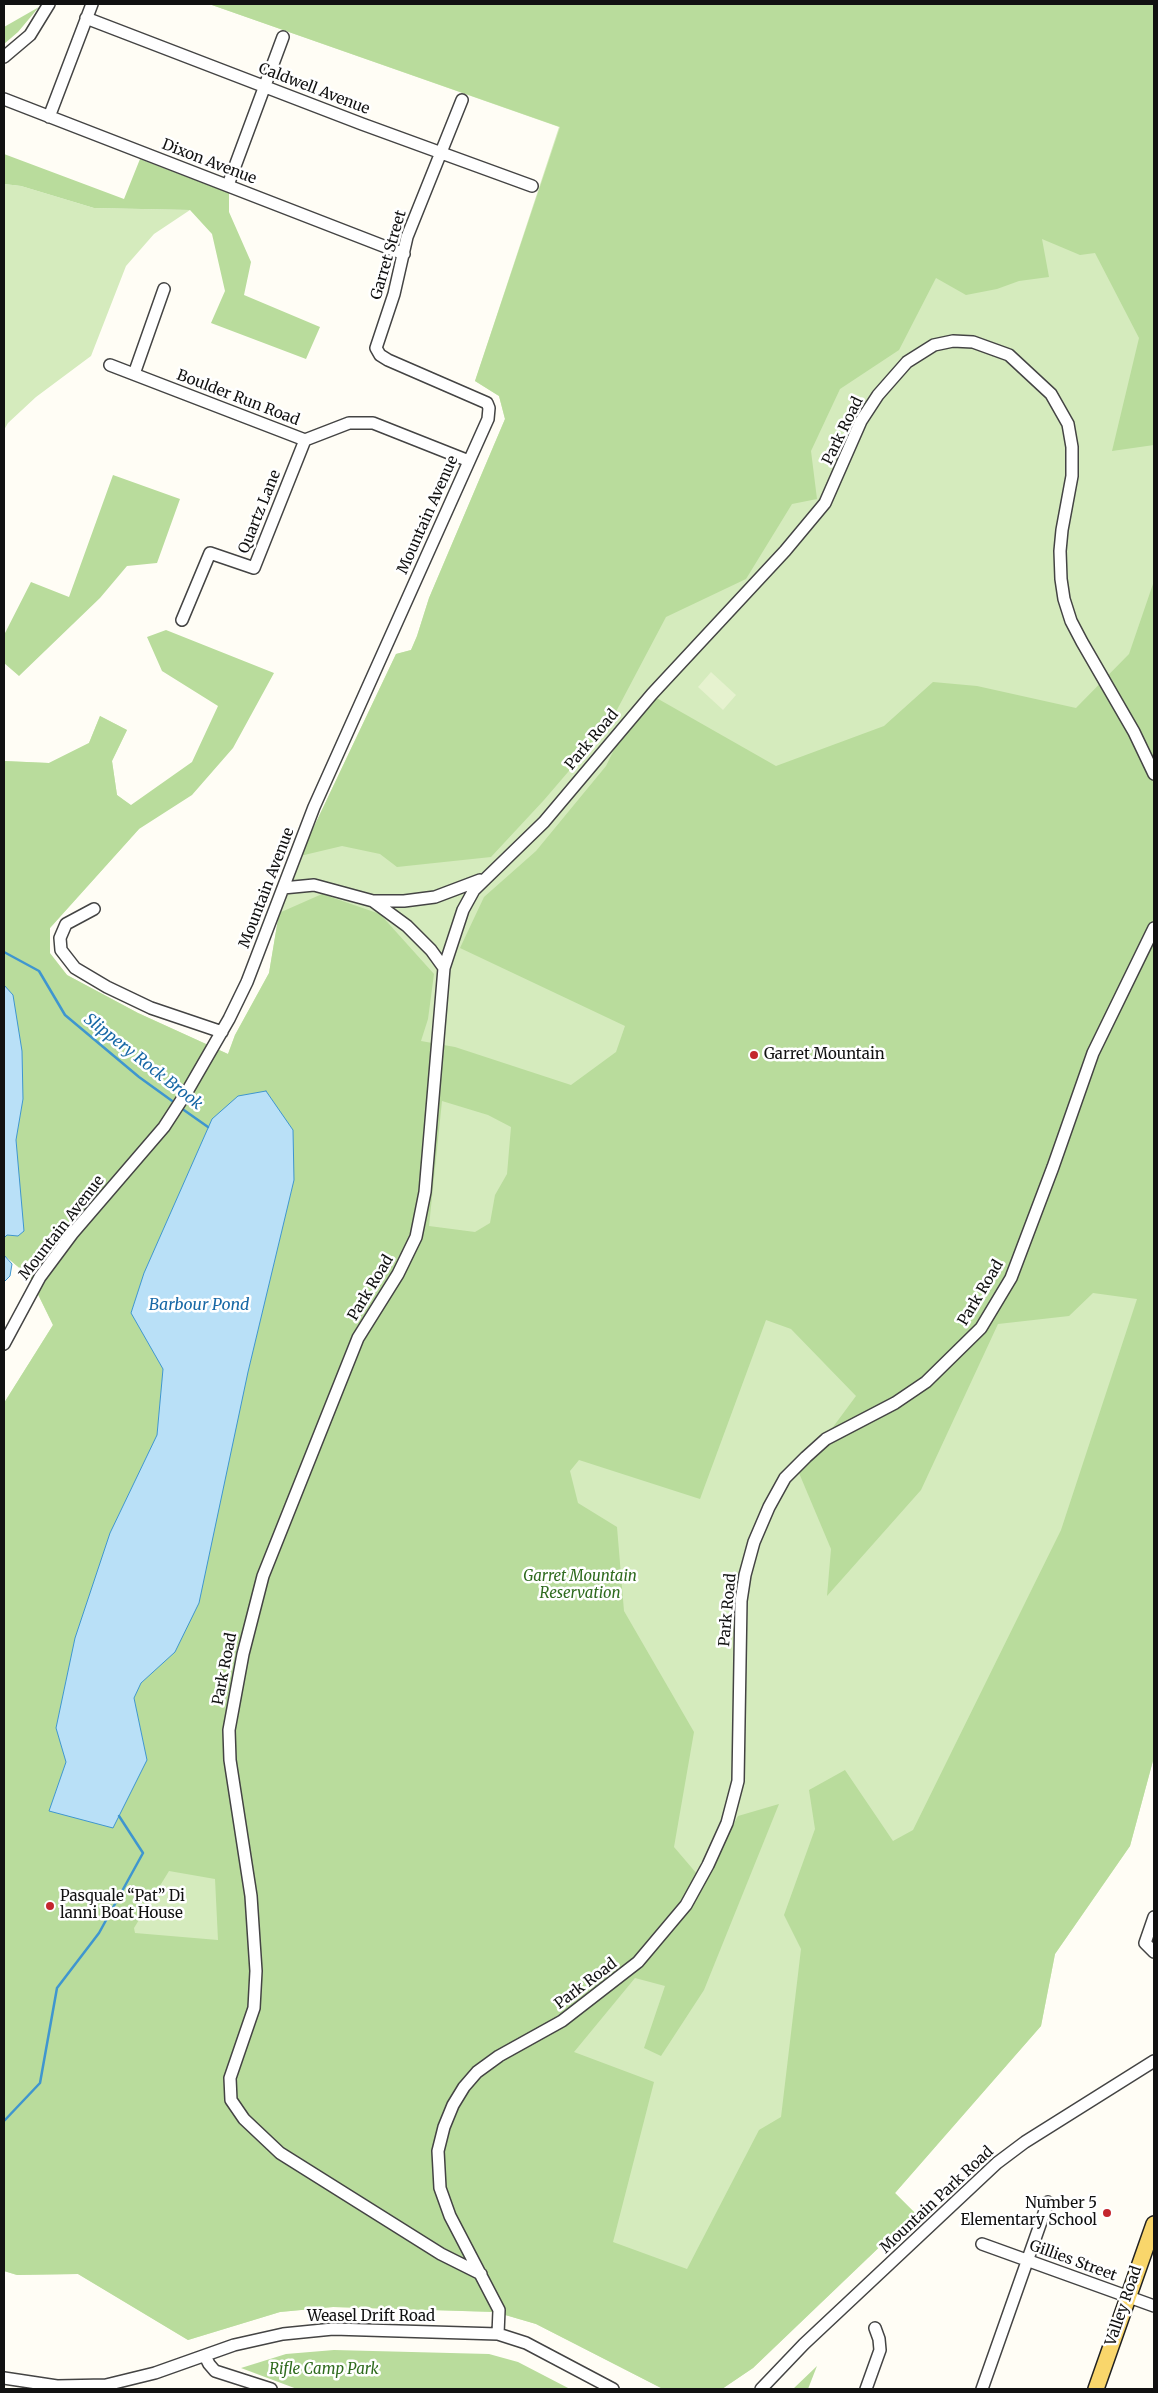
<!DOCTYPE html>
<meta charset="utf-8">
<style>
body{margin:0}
#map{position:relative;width:1158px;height:2393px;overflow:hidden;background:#fffdf5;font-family:Merriweather,serif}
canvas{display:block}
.frame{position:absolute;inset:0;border:5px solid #111;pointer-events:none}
</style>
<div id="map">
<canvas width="1158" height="2393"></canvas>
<div class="frame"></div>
</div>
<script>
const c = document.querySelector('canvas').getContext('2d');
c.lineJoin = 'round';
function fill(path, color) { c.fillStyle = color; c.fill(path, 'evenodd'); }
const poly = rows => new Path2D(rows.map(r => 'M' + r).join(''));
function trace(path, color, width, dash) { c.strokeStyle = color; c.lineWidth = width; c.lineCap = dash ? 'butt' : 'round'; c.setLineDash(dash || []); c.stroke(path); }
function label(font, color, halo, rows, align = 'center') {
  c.font = font + ' Merriweather,serif'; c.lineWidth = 5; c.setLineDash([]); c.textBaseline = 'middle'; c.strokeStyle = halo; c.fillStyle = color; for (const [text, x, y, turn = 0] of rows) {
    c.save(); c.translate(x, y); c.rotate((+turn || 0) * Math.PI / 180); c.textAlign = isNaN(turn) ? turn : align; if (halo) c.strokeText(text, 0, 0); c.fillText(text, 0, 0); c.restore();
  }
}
const green = poly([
 [209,4,1154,204,1154,1757,1130,1846,1055,1954,1041,2026,895,2193,915,2213,753,2368,722,2389,663,2389,536,2324,495,2312,333,2307,280,2312,188,2340,78,2274,17,2275,4,2271,4,1403,53,1325,29,1276,4,1255,4,1238,7,1235,13,995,4,985,4,761,49,763,89,743,100,716,127,730,112,761,117,795,130,805,139,829,50,928,49,953,67,975,138,1013,228,1054,235,1035,269,973,279,913,300,856,396,654,411,650,417,636,429,598,505,419,499,396,475,381,559,127],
 [4,184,21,186,94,208,190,210,154,234,126,266,91,356,36,397,8,423,4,430]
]);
const forest = poly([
 [209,4,1154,4,1154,445,1112,451,1139,338,1095,253,1080,255,1042,239,1049,277,1019,281,997,289,966,295,936,278,899,350,840,389,811,451,817,499,792,504,746,579,666,617,610,723,544,800,491,857,397,867,380,854,342,846,300,856,396,654,411,650,417,636,429,598,505,419,499,396,475,381,560,127],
 [39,7,18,32,4,44,4,27],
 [4,154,124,199,140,159,229,193,229,212,251,262,244,295,320,327,306,359,211,323,225,291,212,234,190,210,94,208,21,186,4,184],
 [113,475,180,499,157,563,127,566,100,598,19,676,4,663,4,635,31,582,69,597],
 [1154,581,1154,1757,1130,1846,1055,1954,1041,2026,895,2193,915,2213,753,2368,722,2389,663,2389,536,2324,495,2312,333,2307,280,2312,188,2340,78,2274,17,2275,4,2271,4,1403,53,1325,29,1276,4,1255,4,1238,7,1235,18,1236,18,1175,16,1140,23,1099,13,995,4,985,4,761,49,763,89,743,100,716,127,730,112,761,117,795,131,805,192,762,218,706,162,671,147,637,166,630,274,673,233,748,192,795,139,829,50,928,50,953,67,975,138,1013,228,1054,235,1035,269,973,279,913,322,894,380,914,434,974,428,1019,421,1041,455,1047,571,1085,616,1052,625,1026,460,948,484,897,536,851,606,766,629,719,653,696,776,766,884,726,933,682,977,686,1076,708,1129,654],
 [442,1101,488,1115,511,1127,507,1174,495,1195,490,1223,475,1232,429,1226],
 [212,1119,294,1180,248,1372,175,1652,141,1683,134,1698,147,1760,49,1811,66,1762,56,1728,75,1638,110,1533,157,1435,163,1369,131,1313,144,1273],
 [1093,1293,1137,1299,1061,1530,913,1830,893,1841,845,1770,809,1790,815,1829,784,1915,801,1949,781,2117,759,2130,687,2269,613,2242,654,2082,574,2052,635,1978,665,1986,644,2048,661,2056,704,1990,779,1804,738,1816,703,1881,674,1847,694,1732,624,1611,617,1527,578,1503,570,1471,579,1460,700,1499,766,1320,791,1329,856,1396,799,1473,831,1549,827,1596,921,1490,998,1324,1069,1316],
 [169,1871,215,1879,218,1940,135,1933,134,1928],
 [334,2350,489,2354,518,2362,570,2389,297,2389,241,2368,286,2354],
 [817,2366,808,2389,793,2389]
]);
const pitch = poly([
 [711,672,736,695,723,710,698,687]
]);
const water = poly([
 [4,985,13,995,22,1051,23,1099,16,1140,24,1231,18,1236,7,1235,4,1238,4,985],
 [266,1091,293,1130,294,1180,248,1372,199,1603,175,1652,141,1683,134,1698,147,1760,113,1828,49,1811,66,1762,56,1728,75,1638,110,1533,157,1435,163,1369,131,1313,144,1273,212,1119,238,1096,266,1091],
 [4,1255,12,1264,10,1276,4,1282,4,1255]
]);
const stream = poly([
 [4,952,39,971,65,1015,139,1077,175,1103],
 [181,1108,208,1127],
 [4,2121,40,2083,57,1988,99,1933,143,1853,119,1816]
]);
const minor = poly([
 [86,18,362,124,532,186],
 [4,57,30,35,49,4],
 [4,99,404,254],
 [49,117,92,4],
 [228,185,283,37],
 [110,365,305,440,349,423,373,423,469,461],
 [134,374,164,289],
 [182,620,210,553,254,568,305,440],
 [283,888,314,885,373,901,404,901,435,897,480,880],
 [373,901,407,926,431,950,444,968],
 [94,909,66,924,60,938,61,950,75,968,107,987,151,1008,222,1032],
 [4,1344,40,1277,72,1234,164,1127,188,1090,229,1019,247,982,314,807,488,419,489,408,487,403,388,360,380,355,376,348,394,294,407,237,462,100],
 [1154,1917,1145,1943,1154,1952],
 [982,2244,1154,2306],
 [481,2274,441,2254,280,2153,244,2119,231,2100,230,2078,254,2008,256,1971,251,1896,230,1760,229,1730,243,1654,263,1576,358,1338,398,1274,416,1237,425,1192,444,968,463,910,474,890,544,822,652,694,785,551,825,503,861,421,878,395,907,362,934,345,953,341,973,342,1009,355,1051,394,1068,424,1072,447,1072,476,1062,530,1060,551,1061,579,1064,599,1071,621,1082,642,1134,732,1154,774],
 [498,2334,499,2310,450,2216,440,2188,438,2151,444,2127,453,2105,464,2087,477,2072,499,2056,562,2021,638,1962,686,1905,708,1865,727,1823,738,1781,741,1601,745,1575,754,1542,769,1507,785,1478,806,1457,826,1439,895,1403,926,1382,981,1328,1011,1278,1053,1167,1093,1053,1154,928],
 [205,2356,209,2364,215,2371,271,2389],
 [4,2378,57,2386,106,2385,155,2373,234,2345,283,2334,333,2329,498,2334,526,2343,613,2389],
 [761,2389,804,2344,997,2163,1025,2142,1154,2061],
 [866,2389,880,2350,879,2339,875,2328],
 [982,2389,1048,2202]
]);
const major = poly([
 [1096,2389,1154,2224]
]);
const markers = [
 [754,1055,5,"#c4262e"],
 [50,1906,5,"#c4262e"],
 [1107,2213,5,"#c4262e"]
];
const streetNames = [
 ["Caldwell Avenue",314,89,21],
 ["Dixon Avenue",209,162,21],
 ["Garret Street",389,255,-74],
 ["Boulder Run Road",238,398,21],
 ["Park Road",843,431,-64],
 ["Quartz Lane",260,512,-68],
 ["Mountain Avenue",428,515,-66],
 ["Park Road",592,740,-50],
 ["Mountain Avenue",267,888,-69],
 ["Mountain Avenue",62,1228,-52],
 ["Park Road",371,1288,-59],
 ["Park Road",981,1293,-59],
 ["Park Road",728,1610,-85],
 ["Park Road",225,1669,-79],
 ["Park Road",586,1984,-37],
 ["Mountain Park Road",937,2200,-43],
 ["Gillies Street",1073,2261,20],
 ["Valley Road",1124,2306,-71],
 ["Weasel Drift Road",371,2317]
];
const poiNames = [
 ["Garret Mountain",764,1055],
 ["Pasquale “Pat” Di",60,1897],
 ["lanni Boat House",60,1914],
 ["Number 5",1097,2204,"right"],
 ["Elementary School",1097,2221,"right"]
];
const parkNames = [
 ["Garret Mountain",580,1577],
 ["Reservation",580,1594],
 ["Rifle Camp Park",324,2370]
];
const waterNames = [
 ["Slippery Rock Brook",143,1062,38],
 ["Barbour Pond",199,1305]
];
fill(green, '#d5ebbd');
fill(forest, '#b9dc9c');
fill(pitch, '#e6f2cf');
fill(water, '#b9e0f7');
trace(water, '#3f96cf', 1);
trace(stream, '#3f96cf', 2.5);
trace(minor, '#444', 14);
trace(major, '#222', 18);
trace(minor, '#fff', 11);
trace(major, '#f9d66b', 15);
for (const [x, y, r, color] of markers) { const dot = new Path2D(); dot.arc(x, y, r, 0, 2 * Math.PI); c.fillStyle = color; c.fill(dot); trace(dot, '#fff', 2); }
label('15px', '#111', '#fff', streetNames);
label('15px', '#111', '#fff', poiNames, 'left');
label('italic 15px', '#2f6b1f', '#fff', parkNames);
label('italic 16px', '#1768a6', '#fff', waterNames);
</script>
